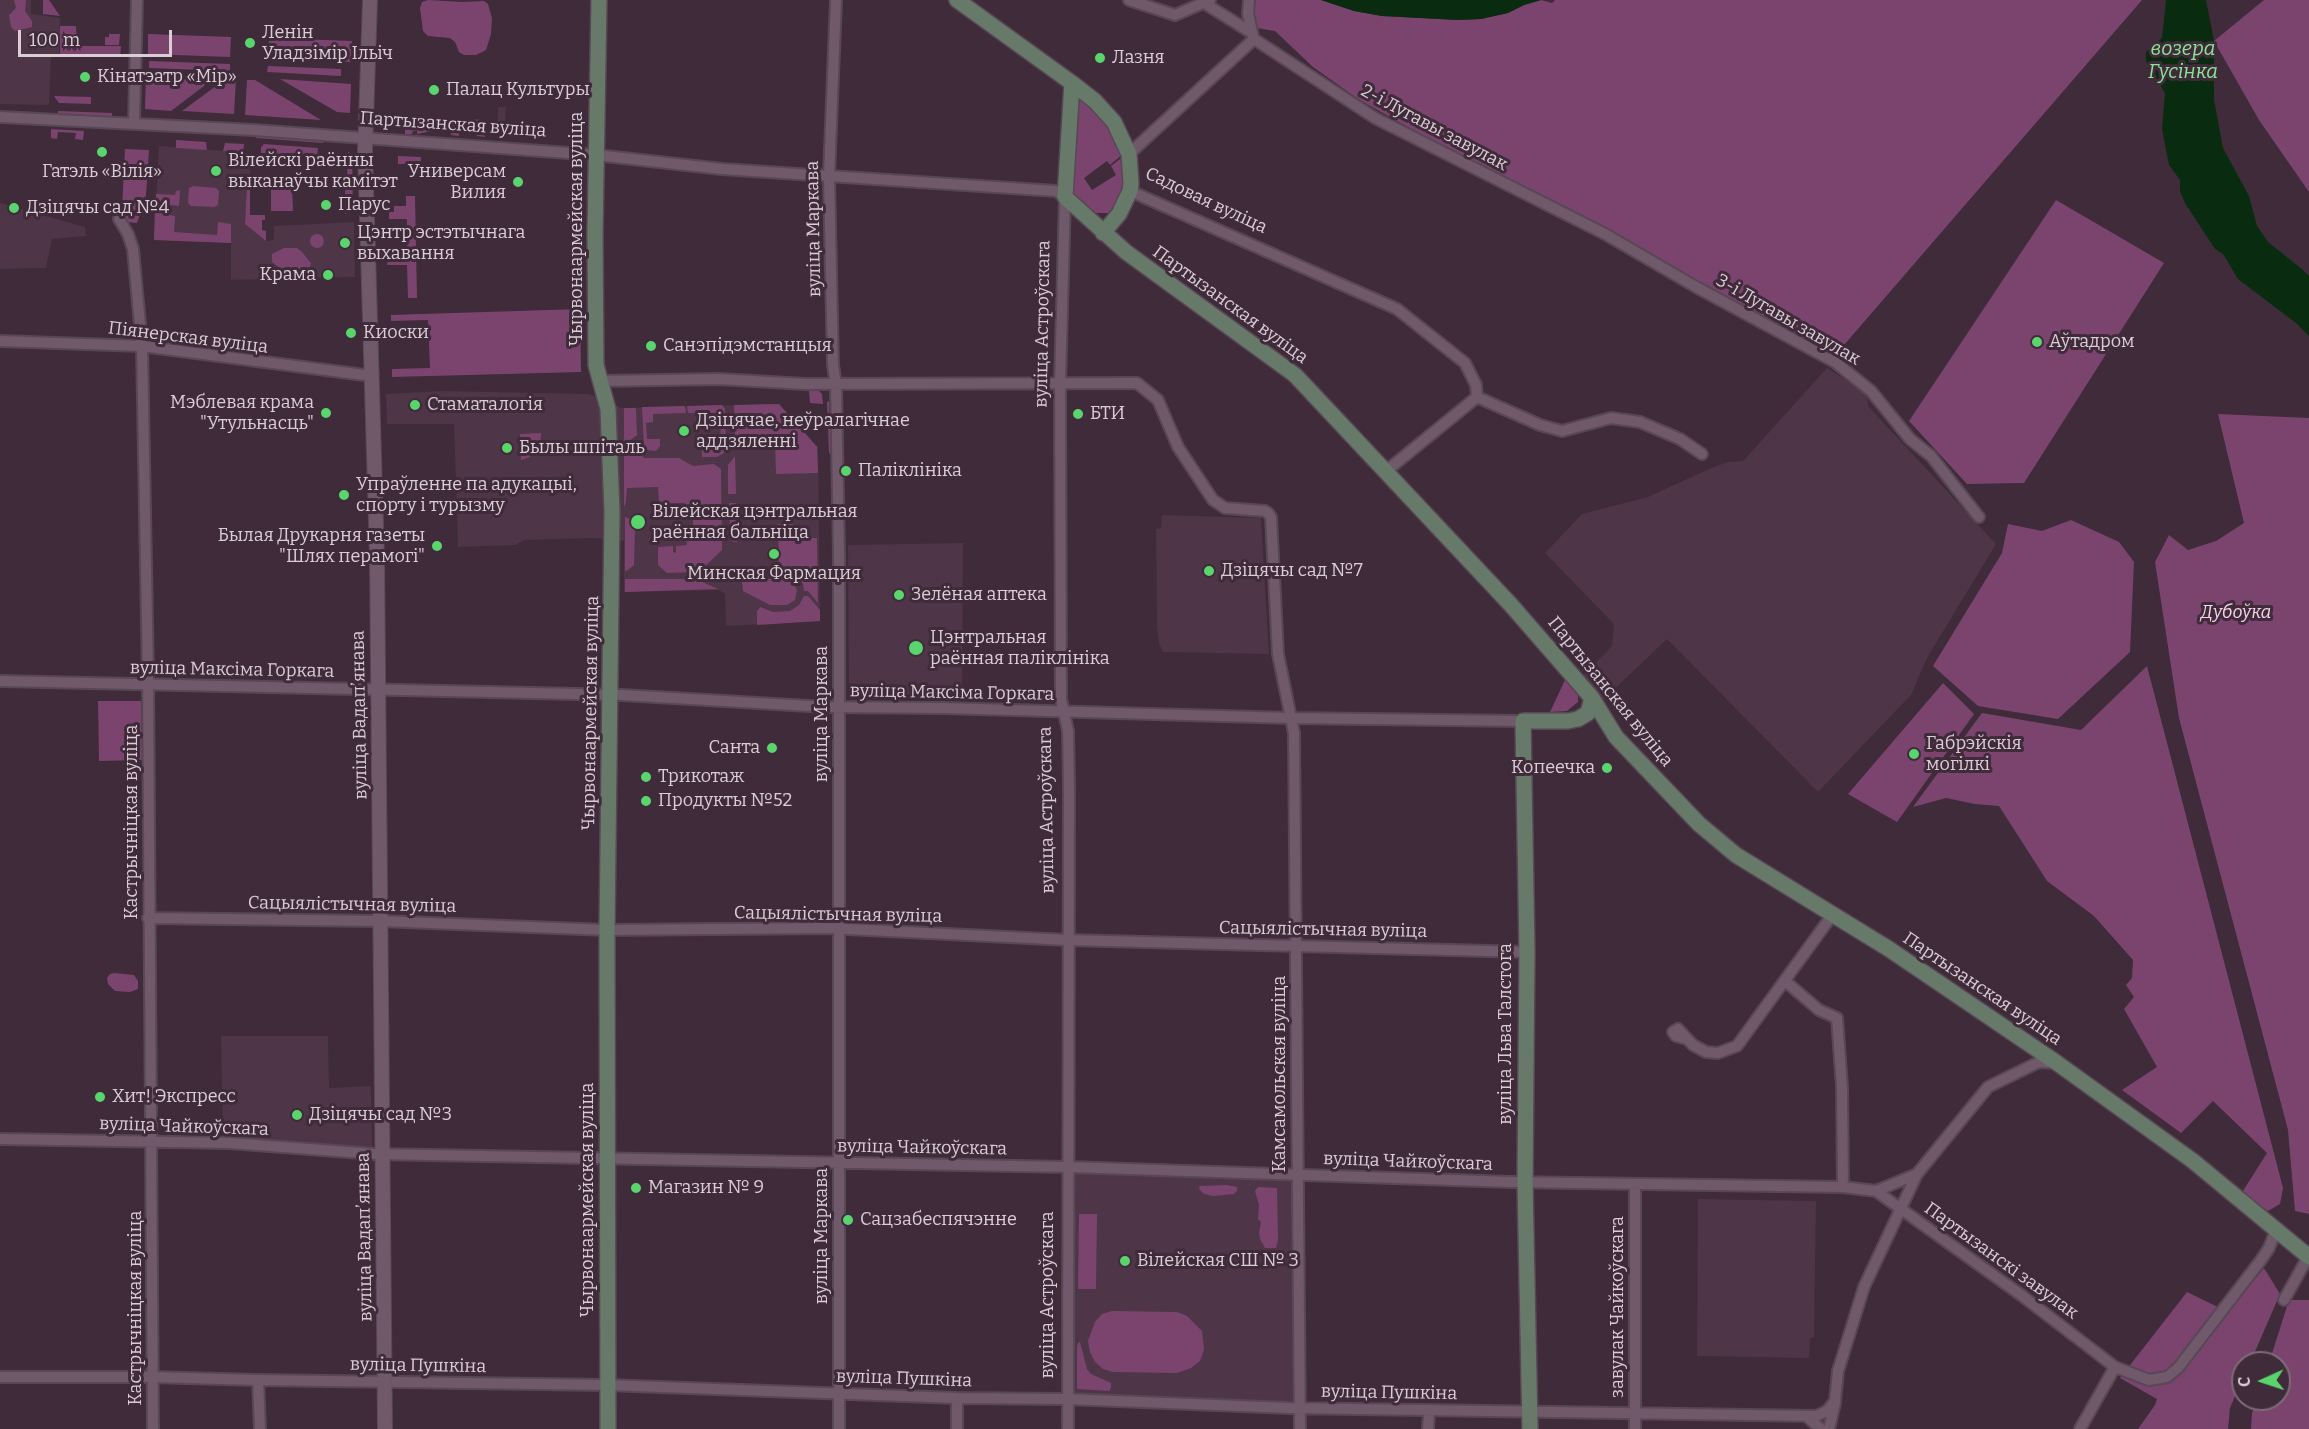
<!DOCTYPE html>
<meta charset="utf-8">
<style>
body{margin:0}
#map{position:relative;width:2309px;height:1429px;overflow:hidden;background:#3f2b3a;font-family:Bitter,serif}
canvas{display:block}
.north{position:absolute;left:2231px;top:1351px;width:60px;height:60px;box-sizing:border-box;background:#3f2b3a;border:2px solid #7d6c78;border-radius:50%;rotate:267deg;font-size:16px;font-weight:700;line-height:24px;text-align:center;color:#dacdd6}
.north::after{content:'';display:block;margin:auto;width:21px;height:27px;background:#5ad56e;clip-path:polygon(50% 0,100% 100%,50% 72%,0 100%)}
.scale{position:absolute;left:18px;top:30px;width:154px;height:27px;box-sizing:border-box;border:3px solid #dacdd6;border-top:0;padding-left:8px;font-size:18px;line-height:21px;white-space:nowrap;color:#dacdd6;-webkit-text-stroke:4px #3f2b3a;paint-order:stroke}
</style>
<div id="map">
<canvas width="2309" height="1429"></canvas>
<div class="north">С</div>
<div class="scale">100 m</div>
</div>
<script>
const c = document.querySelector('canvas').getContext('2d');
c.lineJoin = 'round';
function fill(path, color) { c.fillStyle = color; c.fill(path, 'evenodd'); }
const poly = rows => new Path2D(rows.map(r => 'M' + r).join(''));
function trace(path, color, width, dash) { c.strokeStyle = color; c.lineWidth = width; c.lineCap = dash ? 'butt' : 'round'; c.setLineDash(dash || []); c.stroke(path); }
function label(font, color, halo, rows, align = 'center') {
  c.font = font + ' Bitter,serif'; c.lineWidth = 6; c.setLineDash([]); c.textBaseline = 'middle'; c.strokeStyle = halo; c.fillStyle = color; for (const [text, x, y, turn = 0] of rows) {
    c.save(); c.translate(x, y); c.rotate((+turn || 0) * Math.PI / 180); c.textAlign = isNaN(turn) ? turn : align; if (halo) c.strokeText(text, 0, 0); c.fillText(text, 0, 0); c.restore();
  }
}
const built = poly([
 [0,0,31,0,31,14,60,18,59,55,51,55,49,105,0,104],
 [498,107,506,107,504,140,497,139],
 [159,146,250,153,250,183,247,183,245,224,267,241,274,240,274,226,354,222,355,277,231,280,231,243,154,240],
 [0,203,85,227,86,236,52,239,46,268,0,269],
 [1827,368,1867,393,1868,406,1996,544,1927,658,1911,695,1818,792,1667,639,1602,701,1575,684,1612,646,1614,624,1545,553,1582,514,1648,497,1709,469,1728,462,1743,461],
 [442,391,589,394,621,408,779,404,818,447,820,621,726,626,725,594,719,590,624,592,624,541,594,538,524,540,516,545,458,547,454,424,387,424,386,394],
 [1162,515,1261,518,1269,654,1163,652,1159,644,1157,626,1156,529,1161,528],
 [963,543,962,699,849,696,848,545],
 [221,1036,328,1036,329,1088,371,1086,372,1147,223,1141],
 [1073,1171,1292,1179,1295,1402,1071,1397],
 [1698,1199,1816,1201,1814,1337,1810,1338,1809,1358,1697,1356]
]);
const green = poly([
 [14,0,26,0,25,11,32,21,32,27,15,31,11,27,9,15,16,8],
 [43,0,49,0,60,16,43,14],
 [428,0,462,2,484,1,488,4,492,18,491,34,486,50,476,55,464,55,459,52,455,42,450,38,428,36,423,31,420,8,422,2],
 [1254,0,1321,0,1354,11,1382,16,1458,20,1481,19,1508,13,1524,5,1541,0,1552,3,1555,0,2142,0,1838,352,1758,316,1685,277,1614,233,1438,144,1358,99,1313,67,1275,31,1256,28],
 [2264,0,2309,0,2309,192,2259,120,2214,41],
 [60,26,76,26,77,46,121,46,120,57,60,56],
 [109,34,120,34,119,45,105,45,105,37,109,37],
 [148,34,231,37,230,57,148,54],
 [269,38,352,41,351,62,268,59],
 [149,61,230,64,230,71,149,68],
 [268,66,341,69,341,76,267,72],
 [146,74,216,77,171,111,145,109],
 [227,78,236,79,234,114,182,111],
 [280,79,351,84,350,113,337,112],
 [247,80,255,80,321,120,245,115],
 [1074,92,1101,114,1124,153,1110,165,1107,161,1084,178,1092,190,1116,175,1111,166,1125,155,1127,189,1109,213,1095,213,1072,197],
 [54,96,91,97,91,104,59,103],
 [58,111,112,113,112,117,58,115],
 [405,117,432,118,432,131,417,134,417,131,413,131,412,134,405,134],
 [442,118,486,120,485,137,477,136,476,132,459,132,459,136,451,135,451,131,442,131],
 [51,129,84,131,83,140,75,139,76,133,58,132,57,139,51,138],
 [256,136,325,141,323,143,256,138],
 [176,140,206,142,207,150,176,148],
 [225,143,244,144,243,152,223,151],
 [264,144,318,148,317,157,261,153,261,147],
 [125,149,149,150,146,195,137,223,127,222,122,210],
 [348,152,352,154,353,210,345,214,345,176,347,176],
 [398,156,421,157,421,167,406,167,405,164,398,164],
 [271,179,292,181,293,211,271,211],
 [247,183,250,183,250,215,265,215,265,220,262,220,262,230,266,231,266,241,245,224],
 [193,186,216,188,219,191,218,205,214,207,191,206,188,203,189,188],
 [180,190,179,206,170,205,156,199,156,194,175,195,176,191],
 [406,196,415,196,417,298,408,298,407,265,387,265,389,252,407,252,407,219,389,219,389,212,394,212,394,206,406,206],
 [2056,200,2164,263,2024,483,1967,484,1909,421],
 [155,207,169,215,175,216,174,232,217,235,218,222,231,224,231,243,154,240],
 '310 241a7 7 0 1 1 14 0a7 7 0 1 1-14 0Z',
 [284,248,297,248,302,252,311,263,309,272,304,275,290,276,272,262,272,254],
 [580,309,581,372,392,377,392,369,430,368,428,320,391,321,391,315],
 [809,391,819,391,822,394,823,404,810,403],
 [829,401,831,452,829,454,827,402],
 [779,404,817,447,818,473,776,474,775,444,735,445,734,405],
 [722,405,725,409,726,452,717,457,702,457,702,445,721,444,720,413,688,413,687,406],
 [685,406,686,413,653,414,653,422,646,423,647,439,660,439,660,446,656,451,646,450,644,447,642,407],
 [624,408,636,408,637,435,628,442,631,447,635,446,644,458,679,458,693,466,714,464,721,469,722,550,699,572,667,573,658,565,658,547,673,546,673,552,676,553,676,546,687,545,686,528,693,527,693,509,686,509,685,503,659,503,658,487,627,488,626,502,624,507],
 [2218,414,2309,418,2309,1214,2295,1211,2288,1130,2179,718,2155,562,2169,535,2188,550,2216,541,2244,523],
 [541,433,540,449,528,458,521,460,520,434],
 [735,456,736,494,728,494,728,465],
 [729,503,736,503,737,542,733,542,730,537],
 [625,517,631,519,635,527,634,565,628,570,625,571],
 [2071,520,2119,542,2134,562,2130,652,2058,719,1978,706,1933,666,2002,553,2008,524,2042,531],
 [778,524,793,524,793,538,817,538,818,603,808,591,804,591,803,584,793,572,779,569],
 [779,578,792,581,797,590,795,600,787,605,770,605,743,591,742,582],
 [625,579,696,579,718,589,625,592],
 [804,596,808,596,820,610,820,621,757,625,757,611,760,607,773,612,790,611,799,605],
 [2147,666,2283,1188,2280,1204,2268,1211,2241,1194,2267,1153,2213,1101,2181,1133,2122,1090,2157,1067,2124,1009,2134,997,2126,985,2132,978,2133,960,2094,916,2047,881,1999,806,1975,804,1946,798,1913,807,1982,713,2081,730],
 [1565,680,1578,695,1578,702,1567,711,1550,712],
 [1943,683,1974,714,1897,822,1848,794],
 [98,701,141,701,142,760,99,761],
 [114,973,134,975,138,981,138,989,130,992,115,991,108,984,107,978,110,974],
 [1227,1185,1237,1187,1237,1191,1234,1194,1213,1196,1204,1194,1199,1189,1200,1186],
 [1258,1187,1277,1188,1278,1239,1276,1248,1265,1248,1260,1239,1259,1232,1261,1222,1258,1219,1259,1205,1255,1191],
 [1079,1214,1097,1214,1096,1289,1078,1289],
 [2264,1268,2280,1294,2250,1363,2243,1363,2243,1378,2230,1408,2228,1429,2138,1429,2155,1405,2157,1399,2120,1378,2187,1292,2228,1312],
 [2289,1300,2309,1300,2309,1429,2251,1429,2252,1413,2257,1399,2279,1399,2279,1363,2269,1363],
 [1112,1311,1177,1312,1187,1316,1202,1331,1204,1350,1200,1361,1191,1368,1177,1373,1113,1372,1103,1369,1095,1362,1090,1352,1088,1341,1095,1322,1102,1314],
 [1080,1342,1087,1369,1091,1374,1111,1383,1111,1388,1109,1391,1077,1389,1077,1347,1078,1343]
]);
const water = poly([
 [1321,0,1541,0,1524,5,1508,13,1481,19,1458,20,1382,16,1354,11],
 [2166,0,2206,0,2214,41,2214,100,2223,148,2249,196,2257,226,2268,242,2303,270,2309,276,2309,336,2296,323,2238,279,2223,254,2215,249,2185,203,2180,191,2180,180,2169,165,2162,129,2165,93,2146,61,2146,52,2162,38]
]);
const minor = poly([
 [836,0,829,176,833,365,836,385,839,555,839,1429],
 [1129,0,1175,15,1210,0],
 [1249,0,1248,14,1253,36],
 [1204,3,1252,33],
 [1254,39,1375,118,1605,234,1696,287,1835,362,1871,391,1910,439,1931,456,1979,517],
 [0,117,254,130,596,155,722,169,1056,191,1065,197,1060,383,1061,699,1068,731,1069,786,1068,1429],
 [134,123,137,0],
 [1129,154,1254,39],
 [1130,191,1397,309,1465,363,1476,385,1477,397,1385,472],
 [119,219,128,234,133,249,142,346,148,677,153,1429],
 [0,341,142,346,372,376],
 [601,381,719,379,805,384,1137,383,1158,400,1178,447,1213,500,1225,508,1265,511,1268,513,1271,517,1278,654,1294,733,1300,1429],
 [1477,397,1540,425,1562,431,1611,418,1640,422,1680,439,1702,454],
 [0,681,622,695,826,707,943,708,1291,718,1523,721],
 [148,918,380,921,607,930,827,928,1068,940,1527,952],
 [1785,981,1819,1010,1837,1018,1842,1087,1843,1187],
 [1687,1039,1676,1036,1673,1032,1678,1029,1693,1045,1706,1052,1718,1053,1737,1046,1833,914],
 [0,1139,230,1143,375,1154,1069,1167,1512,1182,1843,1187,1876,1191,2021,1295,2115,1367],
 [1635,1184,1635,1429],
 [1876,1191,1917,1174],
 [2284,1300,2308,1257],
 [0,1377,151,1377,258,1380,607,1385,957,1398,1067,1399,1290,1408,1816,1416,1827,1411,1835,1401,1838,1371,1864,1287,1917,1174,1988,1087,2039,1062,2056,1063],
 [258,1380,260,1429],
 [1806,1416,1821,1429],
 [957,1429,957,1398],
 [1428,1429,1429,1411],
 [1829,1429,1835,1403],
 [2080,1429,2115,1367,2149,1380,2167,1377,2178,1368,2261,1260,2269,1248,2276,1230]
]);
const tertiary = poly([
 [370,0,365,151,377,557,385,1429]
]);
const secondary = poly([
 [599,0,595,235,596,365,608,409,612,512,607,930,608,1429],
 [957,0,1072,83,1095,101,1114,122,1129,154,1131,183,1130,191,1119,214,1103,233],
 [1072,83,1065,197,1126,252,1295,375,1511,605,1592,698,1616,737,1699,824,1736,855,1889,949,2057,1063,2193,1161,2309,1257],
 [1530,1429,1525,1182,1527,952,1523,721,1568,721,1578,719,1588,713,1592,698]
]);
const markers = [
 [250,43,6,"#5ad56e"],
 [1100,58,6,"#5ad56e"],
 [85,77,6,"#5ad56e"],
 [434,90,6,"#5ad56e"],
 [102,152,6,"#5ad56e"],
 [216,171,6,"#5ad56e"],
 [518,182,6,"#5ad56e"],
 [326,205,6,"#5ad56e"],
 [14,208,6,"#5ad56e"],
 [345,243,6,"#5ad56e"],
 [328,275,6,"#5ad56e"],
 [351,333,6,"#5ad56e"],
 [2037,342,6,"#5ad56e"],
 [651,346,6,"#5ad56e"],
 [415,405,6,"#5ad56e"],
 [326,413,6,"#5ad56e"],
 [1078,414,6,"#5ad56e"],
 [684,431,6,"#5ad56e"],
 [507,448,6,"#5ad56e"],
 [846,471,6,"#5ad56e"],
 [344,495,6,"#5ad56e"],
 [638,522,8,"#5ad56e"],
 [437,546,6,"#5ad56e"],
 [774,554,6,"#5ad56e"],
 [1209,571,6,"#5ad56e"],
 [899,595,6,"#5ad56e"],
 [916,648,8,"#5ad56e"],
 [772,748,6,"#5ad56e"],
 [1914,754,6,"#5ad56e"],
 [1607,768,6,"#5ad56e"],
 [646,777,6,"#5ad56e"],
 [646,801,6,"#5ad56e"],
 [100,1097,6,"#5ad56e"],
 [297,1115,6,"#5ad56e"],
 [636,1188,6,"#5ad56e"],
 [848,1220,6,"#5ad56e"],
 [1125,1261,6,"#5ad56e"]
];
const poiNames = [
 ["Ленін",262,33],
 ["Уладзімір Ільіч",262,54],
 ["Лазня",1112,58],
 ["Кінатэатр «Мір»",97,77],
 ["Палац Культуры",446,90],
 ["Вілейскі раённы",228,161],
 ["выканаўчы камітэт",228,182],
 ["Гатэль «Вілія»",102,172,"center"],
 ["Универсам",506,172,"right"],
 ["Вилия",506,193,"right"],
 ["Парус",338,205],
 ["Дзіцячы сад №4",26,208],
 ["Цэнтр эстэтычнага",357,233],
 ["выхавання",357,254],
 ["Крама",316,275,"right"],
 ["Киоски",363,333],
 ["Аўтадром",2049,342],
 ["Санэпідэмстанцыя",663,346],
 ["Мэблевая крама",314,403,"right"],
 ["\"Утульнасць\"",314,424,"right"],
 ["Стаматалогія",427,405],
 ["БТИ",1090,414],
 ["Дзіцячае, неўралагічнае",696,421],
 ["аддзяленні",696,442],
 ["Былы шпіталь",519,448],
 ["Паліклініка",858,471],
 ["Упраўленне па адукацыі,",356,485],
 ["спорту і турызму",356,506],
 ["Вілейская цэнтральная",652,512],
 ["раённая бальніца",652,533],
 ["Былая Друкарня газеты",425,536,"right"],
 ["\"Шлях перамогі\"",425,557,"right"],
 ["Дзіцячы сад №7",1221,571],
 ["Минская Фармация",774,574,"center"],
 ["Зелёная аптека",911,595],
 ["Цэнтральная",930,638],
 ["раённая паліклініка",930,659],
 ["Габрэйскія",1926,744],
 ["могілкі",1926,765],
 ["Санта",760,748,"right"],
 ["Копеечка",1595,768,"right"],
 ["Трикотаж",658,777],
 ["Продукты №52",658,801],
 ["Хит! Экспресс",112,1097],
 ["Дзіцячы сад №3",309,1115],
 ["Магазин № 9",648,1188],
 ["Сацзабеспячэнне",860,1220],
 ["Вілейская СШ № 3",1137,1261]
];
const streetNames = [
 ["Партызанская вуліца",453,125,4],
 ["2-і Лугавы завулак",1434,128,28],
 ["Садовая вуліца",1206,201,25],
 ["Чырвонаармейская вуліца",577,229,-90],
 ["вуліца Маркава",814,229,-91],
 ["Партызанская вуліца",1230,305,36],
 ["3-і Лугавы завулак",1788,320,30],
 ["вуліца Астроўскага",1043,324,-89],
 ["Піянерская вуліца",188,338,7],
 ["вуліца Максіма Горкага",232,670,1],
 ["Партызанская вуліца",1610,692,51],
 ["вуліца Максіма Горкага",952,693,1],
 ["Чырвонаармейская вуліца",591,713,-89],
 ["вуліца Маркава",822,714,-90],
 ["вуліца Вадапʼянава",360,715,-91],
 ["вуліца Астроўскага",1047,810,-91],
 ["Кастрычніцкая вуліца",132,822,-90],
 ["Сацыялістычная вуліца",352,905,1],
 ["Сацыялістычная вуліца",838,915,1],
 ["Сацыялістычная вуліца",1323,930,1],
 ["Партызанская вуліца",1982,989,34],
 ["вуліца Льва Талстога",1506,1034,-90],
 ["Камсамольская вуліца",1280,1074,-90],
 ["вуліца Чайкоўскага",184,1127,2],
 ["вуліца Чайкоўскага",922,1148,1],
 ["вуліца Чайкоўскага",1408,1162,2],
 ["Чырвонаармейская вуліца",588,1200,-90],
 ["вуліца Маркава",822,1236,-90],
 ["вуліца Вадапʼянава",365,1237,-91],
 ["Партызанскі завулак",2001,1261,36],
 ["вуліца Астроўскага",1048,1295,-90],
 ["завулак Чайкоўскага",1618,1307,-90],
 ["Кастрычніцкая вуліца",136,1308,-90],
 ["вуліца Пушкіна",418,1366,1],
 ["вуліца Пушкіна",904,1379,2],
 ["вуліца Пушкіна",1389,1393,1]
];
const parkNames = [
 ["Дубоўка",2236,613]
];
const waterNames = [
 ["возера",2183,49],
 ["Гусінка",2183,72]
];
fill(built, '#4e3548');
fill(green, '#7b446f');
fill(water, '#092c10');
trace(minor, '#584754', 14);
trace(tertiary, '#584754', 16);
trace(secondary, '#584754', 18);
trace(minor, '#6f596a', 10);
trace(tertiary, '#6f596a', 14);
trace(secondary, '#677a69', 15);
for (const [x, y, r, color] of markers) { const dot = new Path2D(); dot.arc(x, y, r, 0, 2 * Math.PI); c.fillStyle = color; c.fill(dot); trace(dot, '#3f2b3a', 2); }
label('18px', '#dacdd6', '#3f2b3a', poiNames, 'left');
label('18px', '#dacdd6', '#3f2b3a', streetNames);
label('italic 18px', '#f8d3ee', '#3f2b3a', parkNames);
label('italic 20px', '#8ce496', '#3f2b3a', waterNames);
</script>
